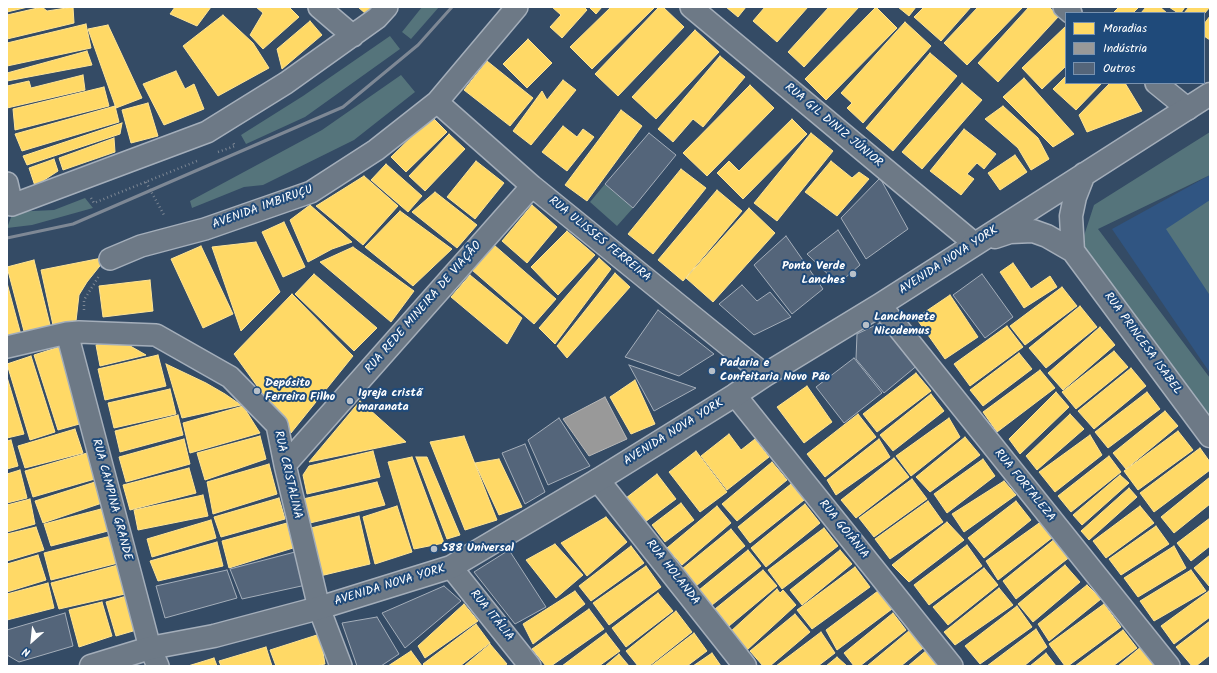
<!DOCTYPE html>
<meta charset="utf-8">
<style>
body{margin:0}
#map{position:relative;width:1217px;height:673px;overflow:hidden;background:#344b65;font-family:Kalam,sans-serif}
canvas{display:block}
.frame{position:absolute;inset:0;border:8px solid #fff;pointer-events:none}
.legend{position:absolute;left:1065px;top:12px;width:140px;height:72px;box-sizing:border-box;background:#1f4a7a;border:1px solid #7992af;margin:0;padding:5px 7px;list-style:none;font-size:12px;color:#fff}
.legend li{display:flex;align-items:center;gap:8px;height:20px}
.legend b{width:20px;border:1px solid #7992af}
.north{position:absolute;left:12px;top:621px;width:40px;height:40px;-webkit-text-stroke:3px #1f4a7a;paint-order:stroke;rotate:207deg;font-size:11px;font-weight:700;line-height:16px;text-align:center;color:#fff}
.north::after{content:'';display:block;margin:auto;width:14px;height:18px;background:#fff;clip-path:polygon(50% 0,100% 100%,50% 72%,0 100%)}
</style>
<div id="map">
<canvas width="1217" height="673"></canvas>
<div class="frame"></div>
<ul class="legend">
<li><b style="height:11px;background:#ffd966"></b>Moradias</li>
<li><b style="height:11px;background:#999"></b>Indústria</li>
<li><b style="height:11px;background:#54657a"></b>Outros</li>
</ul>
<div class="north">N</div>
</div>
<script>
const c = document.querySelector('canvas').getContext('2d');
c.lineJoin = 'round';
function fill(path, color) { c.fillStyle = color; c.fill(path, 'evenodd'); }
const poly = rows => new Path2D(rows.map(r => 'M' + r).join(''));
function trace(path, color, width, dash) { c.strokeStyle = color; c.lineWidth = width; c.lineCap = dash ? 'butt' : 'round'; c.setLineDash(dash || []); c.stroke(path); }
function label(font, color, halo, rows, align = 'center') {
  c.font = font + ' Kalam,sans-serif'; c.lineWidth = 4; c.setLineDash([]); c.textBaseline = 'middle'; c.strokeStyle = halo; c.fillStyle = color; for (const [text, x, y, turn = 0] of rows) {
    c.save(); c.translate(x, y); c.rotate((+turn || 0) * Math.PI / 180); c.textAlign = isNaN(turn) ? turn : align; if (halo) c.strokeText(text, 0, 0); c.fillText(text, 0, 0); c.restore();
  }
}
const built = poly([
 [1210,175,1210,373,1112,229]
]);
const green = poly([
 [422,7,439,7,411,39,402,32],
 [390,36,400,49,305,117,246,144,241,135,303,96],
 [401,75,415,92,354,140,263,185,244,187,192,208,190,201,322,130],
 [1210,132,1210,175,1098,229,1210,378,1210,420,1081,245,1094,205],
 [605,184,633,208,617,226,590,202],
 [85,198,93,208,32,225,7,228,13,212,54,210],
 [1210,200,1210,293,1209,294,1166,229]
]);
const homes = poly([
 [7,7,28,7,7,12,7,7],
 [42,7,47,11,73,7,74,23,7,39,7,15,42,7],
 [175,7,211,7,197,26,170,14,175,7],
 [256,7,289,7,299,17,263,49,250,35,263,13,256,7],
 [358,7,372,7,366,14,358,7],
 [552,7,584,7,587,10,562,38,550,27,561,15,552,7],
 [589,7,602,7,596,14,589,7],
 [611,7,655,7,592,69,570,47,611,7],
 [659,7,663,7,684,27,618,96,595,74,659,7],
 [726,7,746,7,738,17,726,7],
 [765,7,808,7,777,42,753,21,765,7],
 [829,7,859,7,804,67,788,52,829,7],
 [876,7,897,28,826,100,805,79,876,7],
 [898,7,916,7,909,16,898,7],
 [924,7,971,7,941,41,914,17,924,7],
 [978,7,1023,7,967,65,944,43,978,7],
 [1029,7,1049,7,1059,16,998,82,978,63,1029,7],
 [1119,7,1139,7,1133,13,1113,13,1119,7],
 [1146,7,1160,7,1167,13,1141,13,1146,7],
 [1169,7,1185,7,1181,13,1178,13,1169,7],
 [1189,7,1210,7,1204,14,1204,13,1184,13,1189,7],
 [223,15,253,43,269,68,218,96,183,46,223,15],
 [1210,16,1210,40,1204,36,1204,24,1210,16],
 [310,21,322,35,282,69,277,49,310,21],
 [905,22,931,46,863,123,847,108,852,103,841,93,905,22],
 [86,24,91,48,7,66,7,43,86,24],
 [108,25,142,98,116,108,88,29,108,25],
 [1066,26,1066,66,1042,89,1022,68,1066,26],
 [695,30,719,52,656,119,632,97,695,30],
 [528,39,552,63,527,88,503,64,528,39],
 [87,51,92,65,7,81,7,73,87,51],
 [930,53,957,76,893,151,866,128,930,53],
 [720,56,745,77,703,127,693,119,673,142,658,129,720,56],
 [487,61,533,98,510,126,464,90,487,61],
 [176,71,185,89,194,84,204,109,164,125,143,84,176,71],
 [83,75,85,90,7,108,7,86,29,81,31,88,83,75],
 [1066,76,1066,83,1102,83,1076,110,1053,89,1066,76],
 [1024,78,1074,134,1053,147,1003,97,1024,78],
 [563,80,576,90,531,145,513,131,542,91,547,100,563,80],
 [962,83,982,100,922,169,902,152,962,83],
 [1110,83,1125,83,1142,111,1087,132,1079,115,1110,83],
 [750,85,774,108,707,176,683,153,750,85],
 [104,87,109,106,15,130,13,109,104,87],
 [148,103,158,136,131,143,122,110,148,103],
 [115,106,119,122,22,151,15,134,115,106],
 [1003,106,1038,138,1049,159,1031,170,1018,148,985,119,1003,106],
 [621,110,642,126,587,201,565,185,621,110],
 [432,117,447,132,406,172,391,157,432,117],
 [792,119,807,134,743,199,717,173,729,161,739,171,792,119],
 [122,123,120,134,27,165,23,156,122,123],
 [563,126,577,137,583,129,594,137,567,171,542,152,563,126],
 [964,129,996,154,984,169,977,163,967,174,974,179,961,195,930,171,964,129],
 [811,133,833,151,777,221,754,203,811,133],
 [449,134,465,149,425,191,409,176,449,134],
 [114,138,115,152,63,170,59,158,114,138],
 [1015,155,1027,172,1000,190,988,173,1015,155],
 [54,159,58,171,35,186,29,168,54,159],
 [476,161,504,183,475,219,447,197,476,161],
 [831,161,852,178,859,172,869,179,837,216,805,192,831,161],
 [386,164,422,196,408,212,371,180,386,164],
 [681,169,706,188,653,254,628,234,681,169],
 [364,176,398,206,363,245,316,206,364,176],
 [717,190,742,211,683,281,658,260,717,190],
 [435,192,477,225,457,248,412,212,435,192],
 [310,205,352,242,332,249,308,262,290,220,310,205],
 [532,205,557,227,527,263,502,241,532,205],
 [749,208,775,233,713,302,686,278,749,208],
 [400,211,452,249,413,286,365,247,400,211],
 [284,222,305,267,283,277,262,232,284,222],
 [567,231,595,255,558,295,531,267,567,231],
 [256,242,280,292,241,331,212,247,256,242],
 [494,245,556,299,534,324,472,270,494,245],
 [201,246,233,314,203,328,171,259,201,246],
 [353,247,414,291,391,322,320,262,353,247],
 [107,257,87,282,79,295,76,321,53,325,41,270,107,257],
 [599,258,611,269,555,344,539,328,599,258],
 [34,260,51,329,25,335,7,267,34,260],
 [1013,263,1031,289,1050,276,1057,287,1024,308,1000,272,1013,263],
 [615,273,630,287,567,358,557,346,615,273],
 [314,274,377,328,354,351,295,294,314,274],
 [470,275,522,318,507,344,451,297,470,275],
 [150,280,153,311,103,317,99,286,150,280],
 [7,283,21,335,7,338,7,283],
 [1062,287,1077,306,1025,345,1010,326,1062,287],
 [292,294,353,356,291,433,234,354,292,294],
 [950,295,978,337,945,359,916,318,950,295],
 [1080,306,1097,327,1046,368,1029,348,1080,306],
 [1007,326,1023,347,970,386,954,364,1007,326],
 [1100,327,1115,345,1063,390,1048,373,1100,327],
 [118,339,146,355,100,366,96,345,118,339],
 [59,347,83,423,58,430,34,355,59,347],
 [1114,351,1128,367,1076,409,1062,392,1114,351],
 [1019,353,1032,369,983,406,970,390,1019,353],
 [158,355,166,386,105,400,98,369,158,355],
 [31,356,55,432,30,440,7,364,31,356],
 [166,364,206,383,225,394,241,405,182,418,166,364],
 [1131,368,1146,386,1094,429,1078,411,1131,368],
 [1040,370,1055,388,997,432,983,412,1040,370],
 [916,373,931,391,877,432,863,414,916,373],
 [7,377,24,434,7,438,7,377],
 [635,380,655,424,631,434,610,397,635,380],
 [807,386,832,422,804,443,777,407,807,386],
 [170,389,176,414,114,428,108,403,170,389],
 [1056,392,1069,407,1020,454,1009,439,1056,392],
 [1147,392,1160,409,1108,448,1095,432,1147,392],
 [931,394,944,411,893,451,880,435,931,394],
 [360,401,406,442,309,462,360,401],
 [243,406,260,433,190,453,183,423,243,406],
 [1165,411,1178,426,1126,469,1113,453,1165,411],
 [858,414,876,437,825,477,807,454,858,414],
 [1070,414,1084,429,1037,470,1026,456,1070,414],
 [178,415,183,435,120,452,115,431,178,415],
 [949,418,960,437,911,476,896,456,949,418],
 [75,429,83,453,25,468,18,446,75,429],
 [1178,431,1193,450,1138,490,1124,471,1178,431],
 [729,434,741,450,755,439,769,457,727,490,701,456,729,434],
 [1090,435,1102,455,1055,492,1039,472,1090,435],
 [260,436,266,459,205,480,197,453,260,436],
 [464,436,497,520,465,530,430,442,464,436],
 [965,437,980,455,930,492,916,477,965,437],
 [184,439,190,464,126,482,119,457,184,439],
 [879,439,890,457,836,495,827,480,879,439],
 [11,440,18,466,7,469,7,441,11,440],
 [1200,448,1210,462,1210,470,1154,512,1140,493,1200,448],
 [373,451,380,477,307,494,303,475,309,466,373,451],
 [696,451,727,492,700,512,669,472,696,451],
 [87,453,95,479,33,497,25,471,87,453],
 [1109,456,1121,472,1071,512,1058,496,1109,456],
 [412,457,444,543,414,549,388,462,412,457],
 [416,457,427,457,460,535,447,539,416,457],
 [894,458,909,477,856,518,841,500,894,458],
 [499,459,522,507,499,515,475,463,499,459],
 [983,459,995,476,947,513,934,494,983,459],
 [772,462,787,480,737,521,722,504,772,462],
 [269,464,277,494,213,514,207,482,269,464],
 [189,468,196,493,130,510,123,485,189,468],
 [20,470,27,498,7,503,7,474,20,470],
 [657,474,676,499,645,522,626,498,657,474],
 [1120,475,1129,483,1082,525,1073,515,1120,475],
 [1210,477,1210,504,1174,533,1161,517,1210,477],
 [912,479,927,499,874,537,859,518,912,479],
 [1004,481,1016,495,964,532,952,514,1004,481],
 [95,482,102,503,43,523,35,501,95,482],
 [377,482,385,505,310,523,303,499,377,482],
 [791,484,804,500,750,543,738,527,791,484],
 [1129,488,1137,497,1089,540,1081,531,1129,488],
 [203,495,208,516,138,530,134,510,203,495],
 [279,498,285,519,221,537,214,517,279,498],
 [30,499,35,524,7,532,7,505,30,499],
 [928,501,943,522,890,559,875,539,928,501],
 [1016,501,1031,520,984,558,968,538,1016,501],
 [681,503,694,520,665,542,652,525,681,503],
 [805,504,820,523,766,567,751,548,805,504],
 [397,506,412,552,375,564,363,517,397,506],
 [717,506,731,523,682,565,667,548,717,506],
 [1140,506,1154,523,1106,558,1093,541,1140,506],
 [101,509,108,531,51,546,44,524,101,509],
 [359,516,370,564,320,576,307,529,359,516],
 [606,517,627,542,587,576,561,543,606,517],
 [1210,518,1210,546,1191,561,1177,543,1210,518],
 [211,520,216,538,152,557,147,539,211,520],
 [1042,521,1053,537,998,580,986,561,1042,521],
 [947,522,964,540,909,582,892,565,947,522],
 [287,523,293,548,229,568,222,541,287,523],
 [1156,526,1169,544,1121,575,1109,559,1156,526],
 [36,527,44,550,7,561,7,534,36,527],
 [824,528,838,546,782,589,768,570,824,528],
 [731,529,745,546,696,586,682,569,731,529],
 [111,536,118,563,51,580,44,553,111,536],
 [1056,538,1071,556,1016,599,1003,581,1056,538],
 [217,542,223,566,158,581,150,561,217,542],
 [555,544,583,575,556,598,526,560,555,544],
 [967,545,982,566,929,605,914,585,967,545],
 [631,546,644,563,591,601,579,586,631,546],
 [1174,546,1186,568,1138,597,1124,578,1174,546],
 [748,550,761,566,712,605,699,590,748,550],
 [840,550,852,564,802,605,790,590,840,550],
 [38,555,46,580,7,592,7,564,38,555],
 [1210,555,1210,586,1209,586,1194,568,1210,555],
 [118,565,125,594,59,609,51,583,118,565],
 [1065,565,1080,582,1033,622,1018,604,1065,565],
 [646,566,661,587,609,625,593,603,646,566],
 [855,567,870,587,812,629,797,610,855,567],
 [984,568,998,585,948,625,933,607,984,568],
 [763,570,777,586,729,626,715,609,763,570],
 [1191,570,1206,591,1154,621,1140,601,1191,570],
 [48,583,54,608,7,620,7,594,48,583],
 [1087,585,1101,599,1049,641,1038,624,1087,585],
 [999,588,1013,605,955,645,944,632,999,588],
 [777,589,780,593,783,590,796,605,747,650,730,632,777,589],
 [575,591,585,604,533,644,523,624,575,591],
 [878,591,892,609,837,650,826,630,878,591],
 [1209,591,1210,593,1210,617,1174,644,1161,626,1209,591],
 [658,593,673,611,626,647,612,628,658,593],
 [130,595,140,629,116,636,106,602,130,595],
 [102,602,112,636,79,647,69,610,102,602],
 [464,604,478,621,425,658,418,646,464,604],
 [1104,604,1121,627,1068,666,1065,666,1049,644,1104,604],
 [1017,606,1032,627,980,664,965,646,1017,606],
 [589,609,604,629,551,666,546,666,532,649,589,609],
 [676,611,692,632,649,666,638,666,626,651,676,611],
 [893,613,906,630,860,666,854,666,844,653,893,613],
 [795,614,810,632,770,666,763,666,750,651,795,614],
 [1210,621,1210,655,1196,666,1192,666,1176,647,1210,621],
 [476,624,490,643,460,666,425,666,423,664,476,624],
 [1036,629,1047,647,1024,666,987,666,1036,629],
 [910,630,923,648,901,666,867,666,910,630],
 [1123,630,1137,648,1113,666,1075,666,1123,630],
 [821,632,835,653,818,666,776,666,821,632],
 [606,633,620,651,599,666,562,666,606,633],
 [694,633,707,651,687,666,651,666,694,633],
 [320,634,325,664,316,666,276,666,270,650,320,634],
 [490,644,507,664,504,666,464,666,490,644],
 [1142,646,1154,664,1152,666,1118,666,1142,646],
 [266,647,272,666,221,666,219,661,266,647],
 [928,649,940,666,908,666,928,649],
 [411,651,422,666,388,666,411,651],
 [712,653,721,666,693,666,712,653],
 [1046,653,1056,666,1030,666,1046,653],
 [619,654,629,666,605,666,619,654],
 [837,657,847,666,826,666,837,657],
 [214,658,217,666,188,666,214,658]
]);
const industry = poly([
 [605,397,627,439,589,456,563,419,605,397]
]);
const building = poly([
 [649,133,676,155,633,208,605,184,649,133],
 [880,178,908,229,866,259,841,218,880,178],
 [838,230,860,265,838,284,807,254,838,230],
 [786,236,823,289,792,314,754,265,786,236],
 [982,274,1013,317,985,338,953,295,982,274],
 [742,285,757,301,770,292,791,317,754,335,719,304,742,285],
 [658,310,714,354,679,376,625,357,658,310],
 [880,323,893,333,919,364,884,393,856,359,857,334,880,323],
 [854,358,882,393,844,423,816,387,854,358],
 [629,365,696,388,654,411,629,365],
 [559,418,590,466,548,485,528,440,559,418],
 [525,444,545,492,525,504,502,453,525,444],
 [509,550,546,607,515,624,474,572,509,550],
 [295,552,306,585,242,599,230,569,295,552],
 [227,570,237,598,165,618,156,586,227,570],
 [444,586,461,601,405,648,382,613,444,586],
 [65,613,73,646,19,662,7,655,7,630,65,613],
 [377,617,399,654,381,666,357,666,342,623,377,617]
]);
const path = poly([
 [218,152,235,146,232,141],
 [146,182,165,217],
 [91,198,94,203,197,161],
 [84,310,84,300,99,276]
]);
const minor = poly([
 [319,7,353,36],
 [691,7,975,244],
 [1064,7,1071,13],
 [1156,83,1188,109],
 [437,102,532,186,765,375],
 [7,183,12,205,207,132,286,83,377,18,387,7],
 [110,259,141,246,205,229,311,192,376,150,437,102,517,7],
 [880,305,1169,666],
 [67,333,150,648,158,666],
 [7,347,67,333,79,332,156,335,230,377,277,425,285,465,319,608,341,666],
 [735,395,952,666],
 [285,465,532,186],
 [451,567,530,666]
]);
const tertiary = poly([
 [598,480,745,666]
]);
const primary = poly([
 [995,237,1010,232,1033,231,1047,236,1073,251,1210,436],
 [1073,251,1071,216,1075,197,1084,174],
 [91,666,150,648,214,636,319,608,451,567,598,480,735,395,765,375,880,305,1210,94]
]);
const rail = poly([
 [7,238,73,224,343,107,418,45,452,7]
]);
const markers = [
 [853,274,4,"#b8c0c9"],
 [866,325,4,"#b8c0c9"],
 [712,371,4,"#b8c0c9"],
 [257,391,4,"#b8c0c9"],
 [350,401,4,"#b8c0c9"],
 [434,549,4,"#b8c0c9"]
];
const streetNames = [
 ["RUA GIL DINIZ JÚNIOR",833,126,40],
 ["AVENIDA IMBIRUÇU",263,208,-20],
 ["RUA ULISSES FERREIRA",599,240,39],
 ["AVENIDA NOVA YORK",949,261,-33],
 ["RUA REDE MINEIRA DE VIAÇÃO",424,308,-49],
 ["RUA PRINCESA ISABEL",1142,344,54],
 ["AVENIDA NOVA YORK",674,433,-32],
 ["RUA CRISTALINA",287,475,77],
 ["RUA FORTALEZA",1024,486,51],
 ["RUA CAMPINA GRANDE",111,500,75],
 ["RUA GOIÂNIA",843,530,51],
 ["RUA HOLANDA",672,573,52],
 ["AVENIDA NOVA YORK",390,586,-17],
 ["RUA ITÁLIA",491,616,51]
];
const poiNames = [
 ["Ponto Verde",845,267,"right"],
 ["Lanches",845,281,"right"],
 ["Lanchonete",874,318],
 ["Nicodemus",874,332],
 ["Padaria e",720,364],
 ["Confeitaria Novo Pão",720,378],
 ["Depósito",265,384],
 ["Ferreira Filho",265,398],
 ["Igreja cristã",358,394],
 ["maranata",358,408],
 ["588 Universal",442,549]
];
fill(built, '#305582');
fill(green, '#55747b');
fill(homes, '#ffd966');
trace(homes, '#ffe494', 1);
fill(industry, '#999');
trace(industry, '#b8b8b8', 1);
fill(building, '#54657a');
trace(building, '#a4aeba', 1);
trace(minor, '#a4aeba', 24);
trace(tertiary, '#a4aeba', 25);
trace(primary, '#a4aeba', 25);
trace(path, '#7e8895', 2.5, [1, 3]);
trace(minor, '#6d7986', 21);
trace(tertiary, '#6d7986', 22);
trace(primary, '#6d7986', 22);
trace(rail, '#7e8895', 3);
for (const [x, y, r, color] of markers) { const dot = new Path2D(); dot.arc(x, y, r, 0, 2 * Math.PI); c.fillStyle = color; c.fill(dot); trace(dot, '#1f4a7a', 1.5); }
label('12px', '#fff', '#1f4a7a', streetNames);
label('bold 12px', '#fff', '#1f4a7a', poiNames, 'left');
</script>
